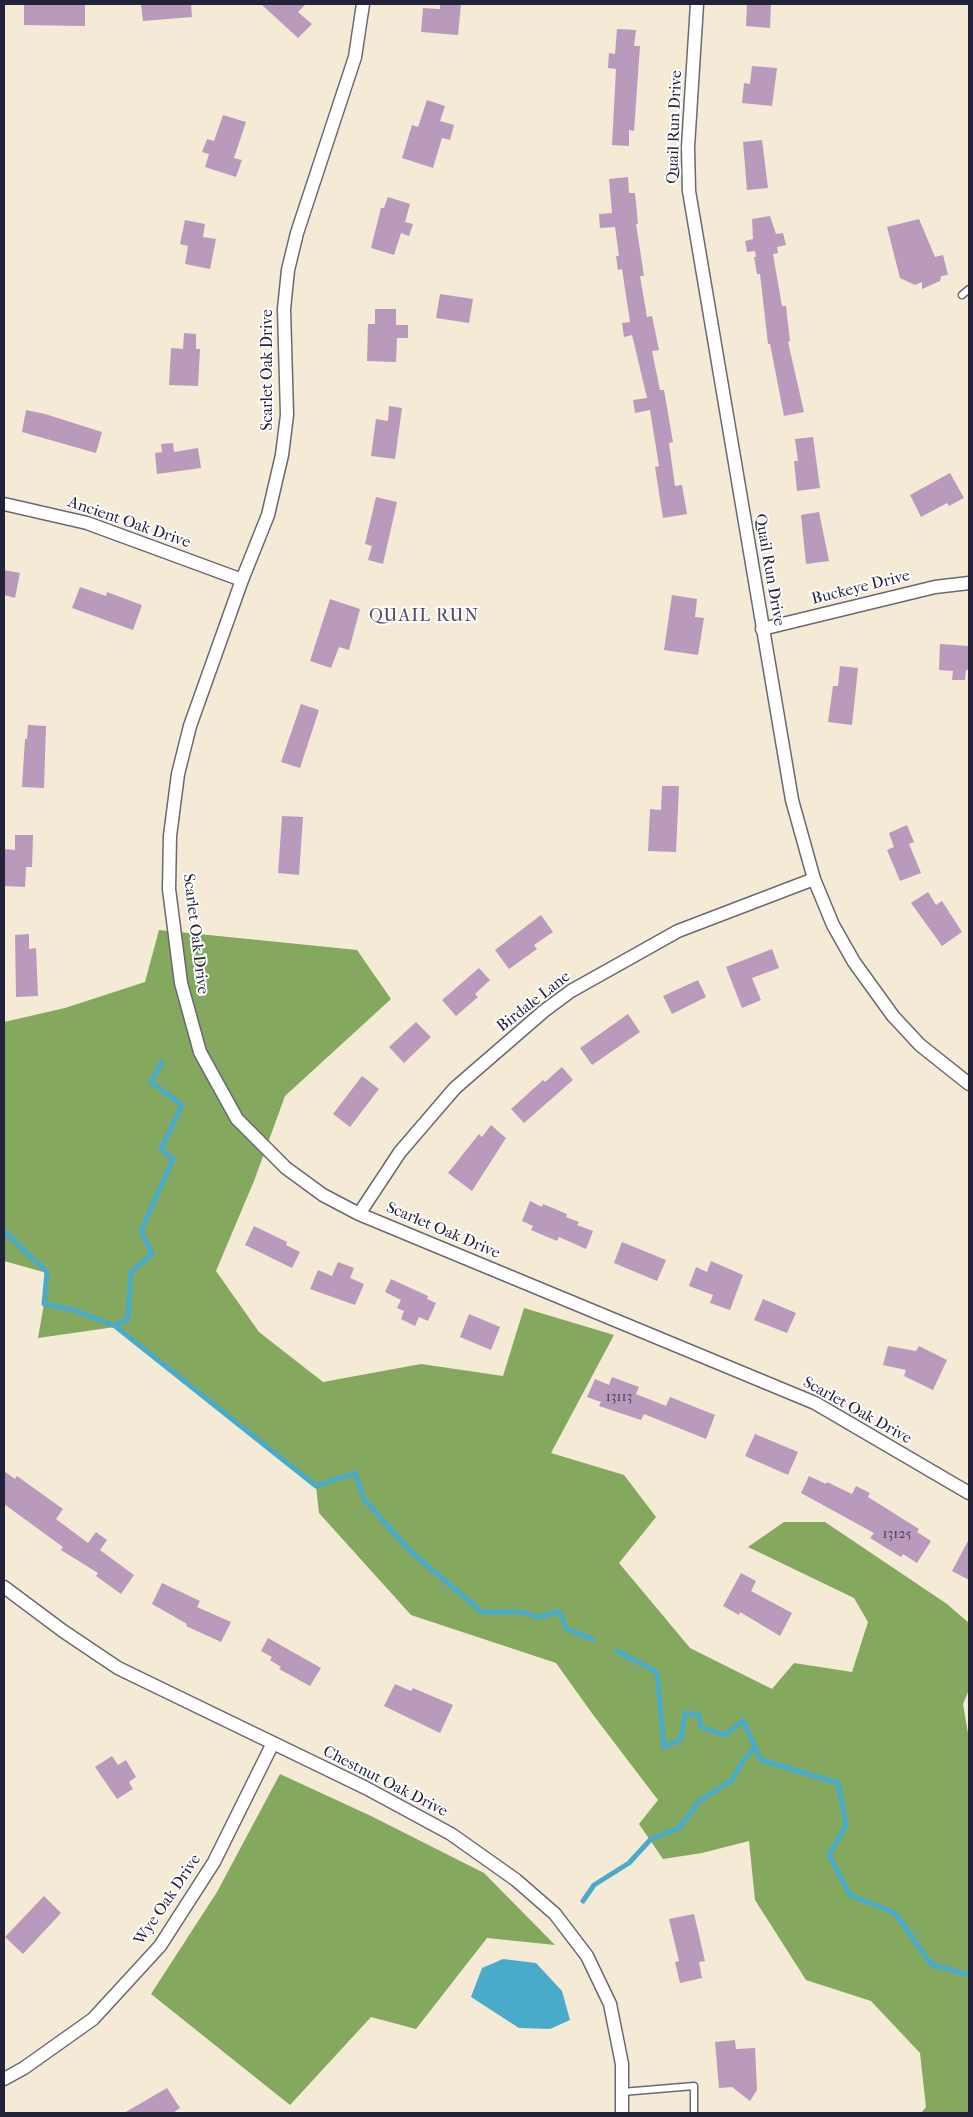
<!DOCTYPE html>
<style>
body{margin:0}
#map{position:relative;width:973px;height:2117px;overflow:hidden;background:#f4ead5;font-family:"IM FELL French Canon",serif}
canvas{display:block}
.frame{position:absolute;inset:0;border:5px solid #22223b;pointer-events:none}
</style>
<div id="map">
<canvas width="973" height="2117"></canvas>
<div class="frame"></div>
</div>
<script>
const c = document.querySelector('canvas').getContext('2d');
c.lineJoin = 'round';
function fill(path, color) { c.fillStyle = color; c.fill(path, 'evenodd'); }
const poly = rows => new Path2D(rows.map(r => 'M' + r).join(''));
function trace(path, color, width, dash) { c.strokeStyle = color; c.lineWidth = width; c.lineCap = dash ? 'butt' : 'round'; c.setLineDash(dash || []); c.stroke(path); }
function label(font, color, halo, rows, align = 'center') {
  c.font = font + ' "IM FELL French Canon",serif'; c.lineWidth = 4; c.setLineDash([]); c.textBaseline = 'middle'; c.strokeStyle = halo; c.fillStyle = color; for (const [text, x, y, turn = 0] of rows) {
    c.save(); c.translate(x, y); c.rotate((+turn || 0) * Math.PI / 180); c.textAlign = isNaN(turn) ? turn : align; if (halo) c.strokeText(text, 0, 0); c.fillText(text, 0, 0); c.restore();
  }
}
const forest = poly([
 [159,930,357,950,391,999,285,1096,254,1181,216,1271,259,1332,323,1382,421,1364,503,1376,524,1308,614,1335,551,1453,624,1475,656,1517,619,1563,690,1648,772,1689,794,1663,852,1672,868,1622,854,1598,748,1547,784,1522,825,1522,947,1604,969,1623,969,1690,963,1704,969,1739,969,2113,921,2113,926,2107,920,2053,871,2001,806,1980,755,1900,749,1841,702,1853,663,1859,639,1824,658,1800,594,1716,556,1663,411,1615,319,1513,316,1486,115,1327,38,1338,44,1304,47,1273,4,1261,4,1022,65,1008,145,982],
 [280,1774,371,1816,484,1873,555,1945,487,1938,416,2029,371,2017,290,2105,151,1994,217,1892]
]);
const water = poly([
 [503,1959,536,1963,562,1991,570,2020,550,2029,519,2028,471,1997,482,1968]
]);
const stream = poly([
 [4,1231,47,1272,44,1304,74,1310,115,1326,316,1486,355,1473,364,1499,410,1551,482,1612,522,1612,537,1617,559,1612,567,1629,593,1639],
 [115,1326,128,1319,131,1272,152,1254,141,1231,173,1159,161,1149,182,1105,151,1082,162,1062],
 [617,1651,657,1672,664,1747,681,1739,685,1713,699,1715,701,1727,724,1735,743,1721,761,1760,838,1783,846,1825,829,1855,850,1895,895,1913,931,1964,969,1975],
 [583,1901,594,1885,629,1863,651,1839,679,1828,699,1801,731,1781,745,1758,755,1748]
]);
const building = poly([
 [141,4,191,4,192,17,143,21],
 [261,4,306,4,298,12,312,24,298,38],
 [440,4,461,4,458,35,421,32,423,8,440,9],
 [747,4,771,4,770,28,746,26],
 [24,5,85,5,85,26,24,25],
 [617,29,636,30,634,46,640,46,634,131,629,130,629,146,612,145,616,69,608,68,609,53,615,54],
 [752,66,777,68,772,106,742,103,744,83,750,84],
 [427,100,445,106,440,121,454,125,450,140,442,138,433,168,402,158,412,125,418,127],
 [223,115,246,122,234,158,242,160,236,177,205,167,209,154,202,152,207,139,214,141],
 [762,140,768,188,747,190,743,142],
 [628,177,629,193,635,193,638,224,636,224,644,276,640,276,647,317,652,316,659,350,652,351,660,390,664,390,673,442,669,443,675,486,682,485,687,514,663,518,655,467,659,466,650,410,635,413,633,400,647,398,632,335,624,337,622,323,630,322,622,269,618,270,616,256,619,256,615,227,600,228,599,214,612,213,609,179],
 [388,197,410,204,405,222,413,224,409,236,401,233,394,255,371,248,381,208,384,208],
 [770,216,776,234,783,233,786,245,777,247,778,253,773,254,782,306,786,306,790,341,788,342,804,412,784,416,770,344,768,344,760,274,757,274,754,257,756,257,755,251,747,252,745,241,753,239,752,219],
 [919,219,935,257,943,255,948,275,941,276,940,281,922,289,922,282,915,285,900,278,887,227],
 [185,220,205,224,203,237,216,239,210,269,185,264,188,246,180,244],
 [440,294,473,299,469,323,436,318],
 [375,309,396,309,396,325,408,325,408,338,397,338,396,362,367,361,368,324,375,324],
 [184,333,196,334,196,349,200,349,198,386,169,385,171,348,183,349],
 [389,406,402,408,395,459,371,456,376,419,388,421],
 [26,410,45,414,102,432,96,453,22,432],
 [813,437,820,488,797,491,794,461,798,461,795,439],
 [173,443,174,452,198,448,201,468,157,474,155,453,162,452,161,444],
 [950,473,964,498,949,506,947,503,921,517,910,495],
 [376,497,397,502,383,564,368,560,372,546,365,544],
 [819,512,829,561,806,564,801,515],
 [4,570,20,573,15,598,4,595],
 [80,587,106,596,107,592,142,605,133,630,72,608],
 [672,595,697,599,695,617,704,618,698,655,664,650],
 [330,599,360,609,349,650,339,647,331,668,310,661],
 [940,644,969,646,969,670,966,670,965,680,952,680,953,671,939,670],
 [840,666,858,668,852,725,828,722,833,686,838,686],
 [301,704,319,710,300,768,281,762],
 [28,725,46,726,44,788,22,787,25,739,27,739],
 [662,786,679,786,676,852,648,851,650,809,661,810],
 [282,816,303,817,299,875,278,873],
 [907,825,914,842,909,844,921,873,900,881,887,850,894,847,889,833],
 [15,835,33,835,32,867,26,867,25,887,4,886,4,849,15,850],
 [928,892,936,905,942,901,962,932,942,946,911,903],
 [541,915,553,932,534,945,537,949,509,969,495,950],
 [29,934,29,949,36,948,38,996,16,997,15,935],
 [772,949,779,968,752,978,761,1000,742,1008,726,967],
 [479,968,490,980,475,994,478,997,456,1016,442,1000],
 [698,980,706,997,672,1014,663,996],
 [628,1014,640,1032,592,1065,580,1048],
 [416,1022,431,1037,404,1063,389,1047],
 [562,1067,573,1080,524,1123,511,1109,543,1080,545,1082],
 [362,1076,379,1089,350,1127,333,1114],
 [491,1125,506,1138,472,1191,448,1173,479,1134,482,1137],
 [530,1201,542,1207,543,1204,567,1214,566,1217,579,1222,577,1225,593,1231,586,1249,559,1237,557,1241,531,1230,533,1226,522,1221],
 [254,1226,287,1242,286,1245,300,1252,292,1268,245,1245],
 [622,1242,666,1260,657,1281,614,1263],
 [711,1261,743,1275,730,1310,710,1303,713,1295,689,1286,696,1267,707,1272],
 [338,1262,354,1268,350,1278,364,1284,355,1305,310,1289,318,1270,332,1276],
 [391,1279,428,1296,427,1299,436,1303,428,1321,419,1317,415,1326,401,1319,404,1311,397,1308,401,1300,385,1292],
 [763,1299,796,1313,787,1333,754,1320],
 [469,1314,500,1327,491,1350,460,1337],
 [888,1346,916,1351,919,1346,947,1360,933,1390,904,1376,906,1370,883,1365],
 [612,1377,639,1387,636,1394,666,1406,670,1397,715,1415,706,1439,644,1414,641,1420,599,1406,601,1402,587,1397,595,1379,609,1385],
 [755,1434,798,1452,788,1475,745,1456],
 [4,1471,15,1479,17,1476,63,1509,56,1519,88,1543,96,1532,107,1540,100,1550,134,1575,121,1594,96,1576,98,1573,61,1550,63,1547,4,1504],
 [809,1476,826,1484,827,1482,852,1494,856,1486,870,1493,868,1497,919,1529,917,1532,931,1541,917,1563,903,1554,901,1557,870,1538,874,1533,801,1493],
 [969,1539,969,1580,952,1571],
 [741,1573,756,1581,751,1591,792,1613,780,1636,740,1612,739,1615,723,1606],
 [162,1583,200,1601,197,1607,231,1622,221,1642,186,1626,187,1624,152,1604],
 [268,1638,321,1668,310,1686,279,1669,281,1667,270,1660,272,1657,261,1651],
 [395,1684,411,1691,413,1688,453,1705,440,1733,384,1706],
 [112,1756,118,1765,126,1760,136,1777,129,1782,133,1789,117,1799,95,1767],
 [44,1896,61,1913,23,1954,5,1937],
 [694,1914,705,1961,699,1962,702,1978,680,1983,675,1962,679,1961,669,1919],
 [735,2040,736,2049,755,2048,757,2090,750,2101,732,2087,719,2088,715,2042],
 [167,2088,180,2108,173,2113,124,2113]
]);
const lane = poly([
 [962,295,969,289],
 [622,2092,694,2086,694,2113]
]);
const street = poly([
 [363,4,355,57,297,233,288,270,284,309,287,415,282,455,268,515,242,580,190,726,178,774,170,836,169,889,181,983,200,1052,237,1119,286,1168,323,1195,359,1214,815,1403,969,1493],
 [697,4,688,147,689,191,792,800,814,879,833,925,854,962,893,1016,920,1045,969,1084],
 [4,504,87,523,242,580],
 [762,629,935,587,969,583],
 [359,1214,400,1152,455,1088,544,1011,571,991,678,931,814,879],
 [4,1587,63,1631,118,1668,366,1788,451,1834,516,1880,555,1914,587,1956,610,2004,622,2064,622,2113],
 [4,2079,24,2068,93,2019,160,1946,214,1862,273,1743]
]);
const numberNames = [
 ["13113",619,1398],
 ["13125",897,1535]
];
const streetNames = [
 ["Quail Run Drive",675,127,-88],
 ["Scarlet Oak Drive",268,370,-90],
 ["Ancient Oak Drive",129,523,19],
 ["Quail Run Drive",769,570,80],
 ["Buckeye Drive",861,588,-14],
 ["Scarlet Oak Drive",195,934,83],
 ["Birdale Lane",534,1002,-38],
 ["Scarlet Oak Drive",443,1231,23],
 ["Scarlet Oak Drive",857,1411,29],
 ["Chestnut Oak Drive",385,1782,27],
 ["Wye Oak Drive",168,1900,-56]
];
const neighbourhoodNames = [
 ["QUAIL RUN",424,617]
];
fill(forest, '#83a85e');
fill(water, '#49abc9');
trace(stream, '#49abc9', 5);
fill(building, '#b99abd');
trace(lane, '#6c6871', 9);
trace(street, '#6c6871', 15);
trace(lane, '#fff', 6);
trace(street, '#fff', 12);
label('14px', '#48405c', null, numberNames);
label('16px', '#22223b', '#fff', streetNames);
c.letterSpacing = '1px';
label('18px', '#574c68', '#fff', neighbourhoodNames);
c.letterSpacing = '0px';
</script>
